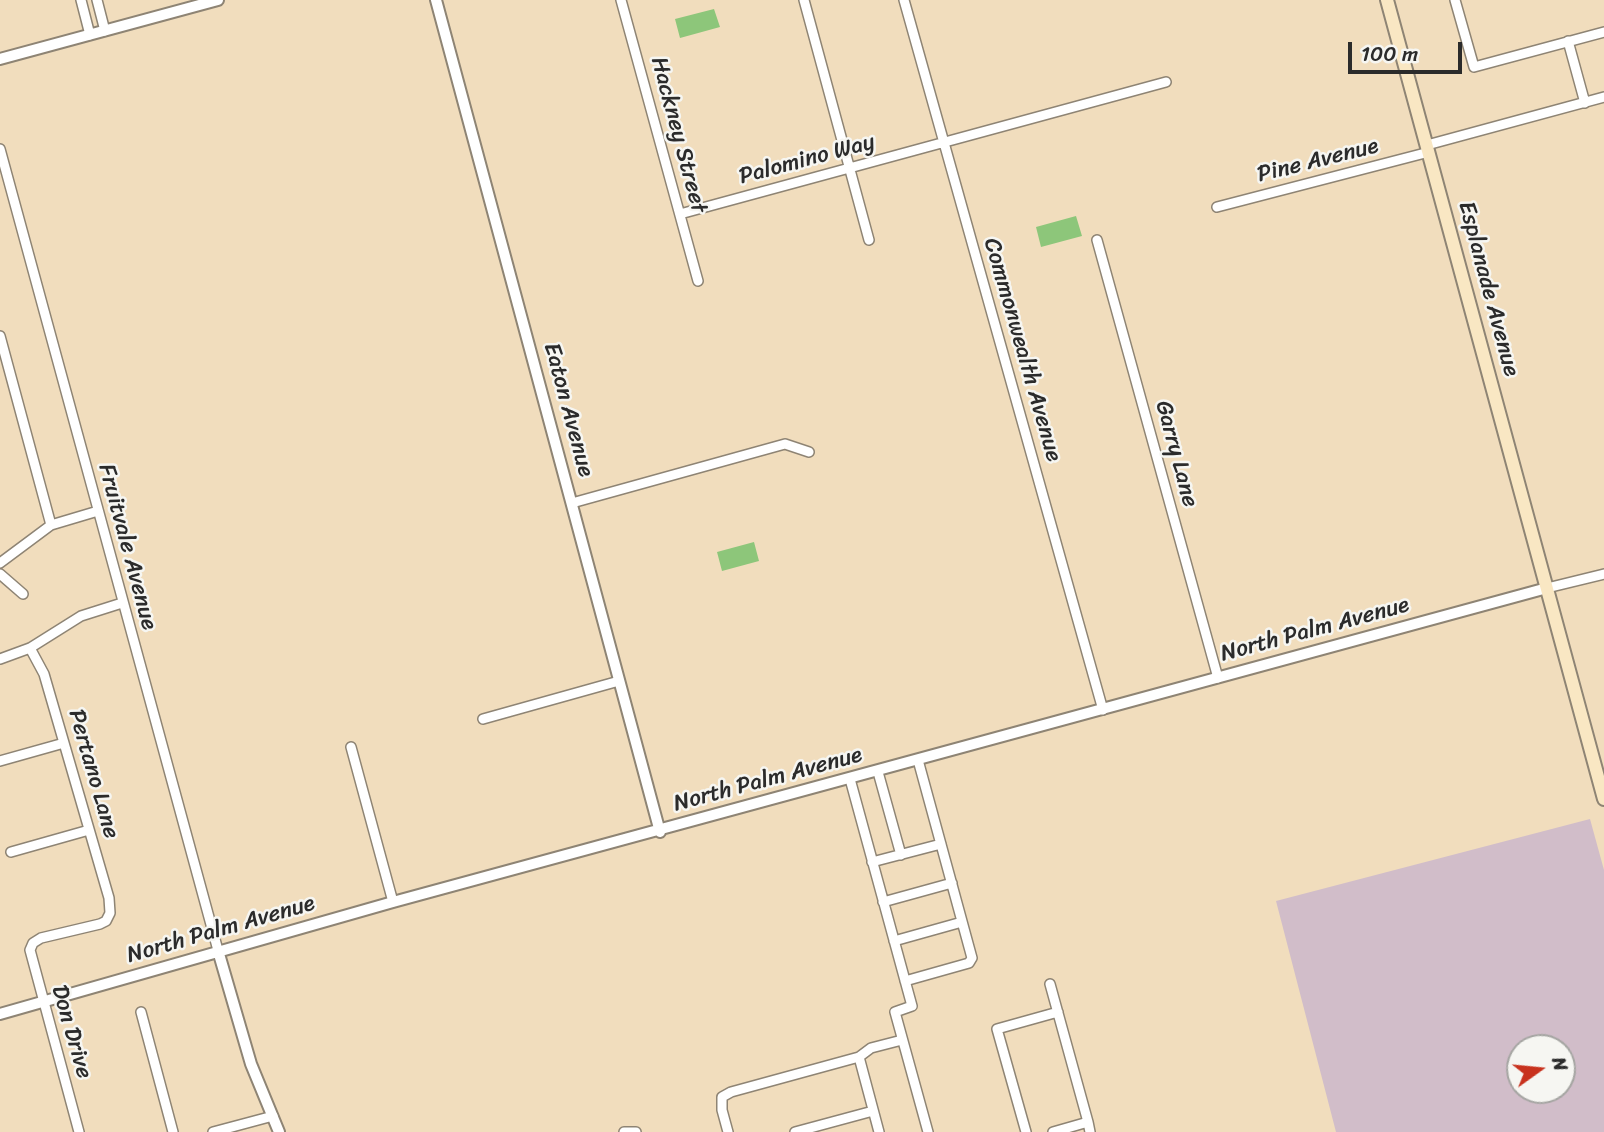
<!DOCTYPE html>
<style>
body{margin:0}
#map{position:relative;width:1604px;height:1132px;overflow:hidden;background:#f1ddbd;font-family:Sriracha,sans-serif}
canvas{display:block}
.north{position:absolute;left:1506px;top:1034px;width:70px;height:70px;box-sizing:border-box;background:#f6f6f2;border:2px solid #a5a5a2;border-radius:50%;rotate:75deg;font-size:19px;font-weight:700;line-height:28px;text-align:center;color:#2b2b2b}
.north::after{content:'';display:block;margin:auto;width:24px;height:32px;background:#c8321e;clip-path:polygon(50% 0,100% 100%,50% 72%,0 100%)}
.scale{position:absolute;left:1348px;top:42px;width:114px;height:32px;box-sizing:border-box;border:4px solid #2b2b2b;border-top:0;padding-left:9px;font-size:21px;line-height:24px;white-space:nowrap;color:#2b2b2b;-webkit-text-stroke:5px #f6f6f2;paint-order:stroke}
</style>
<div id="map">
<canvas width="1604" height="1132"></canvas>
<div class="north">N</div>
<div class="scale">100 m</div>
</div>
<script>
const c = document.querySelector('canvas').getContext('2d');
c.lineJoin = 'round';
function fill(path, color) { c.fillStyle = color; c.fill(path, 'evenodd'); }
const poly = rows => new Path2D(rows.map(r => 'M' + r).join(''));
function trace(path, color, width, dash) { c.strokeStyle = color; c.lineWidth = width; c.lineCap = dash ? 'butt' : 'round'; c.setLineDash(dash || []); c.stroke(path); }
function label(font, color, halo, rows, align = 'center') {
  c.font = font + ' Sriracha,sans-serif'; c.lineWidth = 5; c.setLineDash([]); c.textBaseline = 'middle'; c.strokeStyle = halo; c.fillStyle = color; for (const [text, x, y, turn = 0] of rows) {
    c.save(); c.translate(x, y); c.rotate((+turn || 0) * Math.PI / 180); c.textAlign = isNaN(turn) ? turn : align; if (halo) c.strokeText(text, 0, 0); c.fillText(text, 0, 0); c.restore();
  }
}
const industrial = poly([
 [1590,819,1604,870,1604,1132,1336,1132,1276,901],
 [1520,1048,1562,1048,1562,1090,1520,1090]
]);
const green = poly([
 [714,9,720,27,680,38,675,19],
 [1076,216,1082,236,1041,247,1036,227],
 [754,542,759,561,722,571,717,552]
]);
const minor = poly([
 [81,0,90,35],
 [97,0,105,31],
 [621,0,698,281],
 [804,0,869,240],
 [904,0,1103,710],
 [1455,0,1474,67,1604,32],
 [1568,41,1585,103],
 [1427,145,1604,97],
 [0,149,219,954],
 [1217,207,1429,152],
 [680,214,1166,82],
 [1097,240,1218,678],
 [0,336,51,525],
 [572,503,785,444,809,452],
 [0,563,51,525,98,511],
 [0,574,23,594],
 [1547,588,1604,574],
 [30,648,44,674,109,898,110,913,106,921,100,924,41,938,33,943,30,950,79,1132],
 [0,659,30,648,81,616,122,603],
 [483,719,619,681],
 [351,747,393,902],
 [0,761,64,743],
 [878,772,901,855],
 [850,779,912,1006,895,1012,928,1132],
 [11,852,89,830],
 [872,862,941,844],
 [883,902,952,883],
 [894,941,962,922],
 [905,981,969,963,972,958,918,760],
 [1050,984,1088,1122],
 [141,1012,173,1132],
 [859,1057,871,1048,902,1040],
 [213,1132,273,1116],
 [624,1132,636,1132],
 [728,1132,722,1110,722,1097,731,1092,859,1057,879,1132],
 [795,1132,873,1111],
 [1026,1132,997,1029,1058,1012],
 [1053,1132,1088,1122,1090,1132]
]);
const tertiary = poly([
 [436,0,660,832],
 [0,59,218,0],
 [219,954,251,1064,279,1132],
 [0,1014,393,902,1547,588]
]);
const secondary = poly([
 [1387,0,1604,799]
]);
const streetNames = [
 ["Hackney Street",678,135,75],
 ["Palomino Way",807,160,-15],
 ["Pine Avenue",1318,161,-14],
 ["Esplanade Avenue",1488,289,75],
 ["Commonwealth Avenue",1022,350,74],
 ["Eaton Avenue",568,410,75],
 ["Garry Lane",1176,454,75],
 ["Fruitvale Avenue",127,547,75],
 ["North Palm Avenue",1315,630,-15],
 ["Pertano Lane",93,774,74],
 ["North Palm Avenue",768,780,-15],
 ["North Palm Avenue",221,930,-16],
 ["Don Drive",71,1032,74]
];
fill(industrial, '#d1bdc9');
fill(green, '#8dc67a');
trace(minor, '#8e8474', 12);
trace(tertiary, '#8e8474', 14);
trace(secondary, '#8e8474', 16);
trace(minor, '#fff', 9);
trace(tertiary, '#fff', 10);
trace(secondary, '#f9e7c3', 12);
label('23px', '#2b2b2b', '#f6f6f2', streetNames);
</script>
